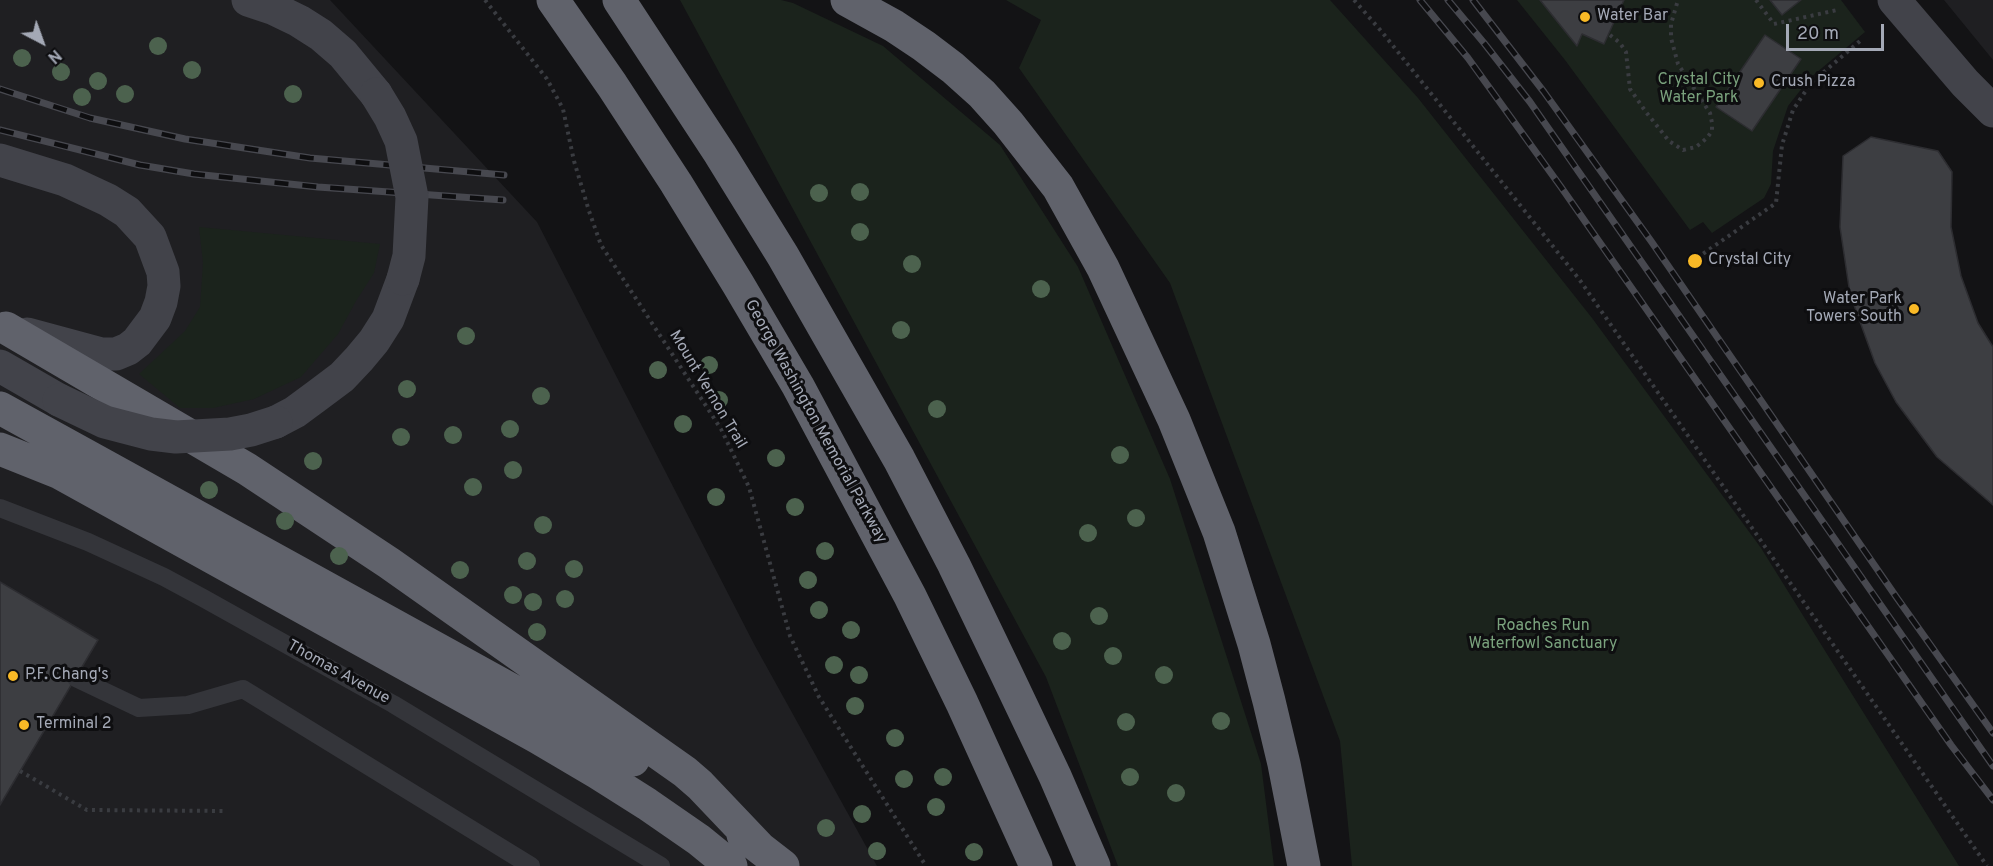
<!DOCTYPE html>
<style>
body{margin:0}
#map{position:relative;width:1993px;height:866px;overflow:hidden;background:#131315;font-family:Overpass,sans-serif}
canvas{display:block}
.north{position:absolute;left:12px;top:12px;width:60px;height:60px;-webkit-text-stroke:4px #0e0e10;paint-order:stroke;rotate:139deg;font-size:16px;font-weight:700;line-height:24px;text-align:center;color:#a4a9b6}
.north::after{content:'';display:block;margin:auto;width:21px;height:27px;background:#a4a9b6;clip-path:polygon(50% 0,100% 100%,50% 72%,0 100%)}
.scale{position:absolute;left:1786px;top:24px;width:98px;height:27px;box-sizing:border-box;border:3px solid #a4a9b6;border-top:0;padding-left:8px;font-size:18px;line-height:21px;white-space:nowrap;color:#a4a9b6;-webkit-text-stroke:4px #0e0e10;paint-order:stroke}
</style>
<div id="map">
<canvas width="1993" height="866"></canvas>
<div class="north">N</div>
<div class="scale">20 m</div>
</div>
<script>
const c = document.querySelector('canvas').getContext('2d');
c.lineJoin = 'round';
function fill(path, color) { c.fillStyle = color; c.fill(path, 'evenodd'); }
const poly = rows => new Path2D(rows.map(r => 'M' + r).join(''));
function trace(path, color, width, dash) { c.strokeStyle = color; c.lineWidth = width; c.lineCap = dash ? 'butt' : 'round'; c.setLineDash(dash || []); c.stroke(path); }
function label(font, color, halo, rows, align = 'center') {
  c.font = font + ' Overpass,sans-serif'; c.lineWidth = 6; c.setLineDash([]); c.textBaseline = 'middle'; c.strokeStyle = halo; c.fillStyle = color; for (const [text, x, y, turn = 0] of rows) {
    c.save(); c.translate(x, y); c.rotate((+turn || 0) * Math.PI / 180); c.textAlign = isNaN(turn) ? turn : align; if (halo) c.strokeText(text, 0, 0); c.fillText(text, 0, 0); c.restore();
  }
}
const built = poly([
 [0,0,330,0,537,222,754,644,877,866,0,866],
 [1944,0,1993,0,1993,60]
]);
const green = poly([
 [680,0,781,0,793,3,883,46,1000,145,1078,267,1170,479,1261,764,1274,866,1118,866,1046,677],
 [1006,0,1330,0,1418,98,1592,318,1761,548,1959,866,1352,866,1340,741,1170,283,1019,68,1041,20],
 [1517,0,1841,0,1865,32,1810,78,1788,106,1773,151,1771,184,1764,198,1712,233,1703,222,1690,230,1565,60],
 [199,227,380,244,374,273,356,301,338,334,301,377,254,399,213,408,180,408,139,374,185,331,200,307,203,263]
]);
const building = poly([
 [1540,0,1624,0,1604,44,1582,34,1577,46,1540,0],
 [1770,0,1801,0,1782,15,1770,0],
 [1765,35,1801,59,1752,131,1716,107,1765,35],
 [1871,137,1938,151,1952,172,1951,227,1961,276,1978,323,1993,347,1993,505,1937,457,1896,402,1875,363,1850,294,1840,227,1843,156,1871,137],
 [0,582,98,640,0,805,0,582]
]);
const path = poly([
 [485,0,547,79,563,109,574,161,589,211,601,245,721,429,749,487,790,636,819,697,926,866],
 [1354,0,1382,32,1579,279,1987,866],
 [1756,0,1774,24,1837,10],
 [1610,35,1620,43,1626,52,1630,89,1646,112,1669,141,1683,150,1696,147,1707,138,1712,131,1712,123,1710,113,1678,64,1671,38,1671,24,1678,0],
 [1697,258,1776,203,1782,145,1793,110,1811,83,1860,41],
 [20,771,87,810,227,811]
]);
const lane = poly([
 [0,508,88,542,164,577,203,598,393,704,661,866],
 [76,678,139,708,188,705,243,689,531,866]
]);
const secondary = poly([
 [248,0,272,8,299,21,321,35,343,54,376,94],
 [1894,0,1965,83,1993,111],
 [0,160,65,180,108,200,127,212,150,237,163,272,164,286,161,302,155,318,137,342,128,349,116,354,101,354,27,334],
 [0,366,59,400],
 [276,422,295,412,318,395,342,377,359,359,374,341,388,319,403,279]
]);
const highway = poly([
 [553,0,612,85,676,183,738,284,798,386,910,596,962,703,1036,866],
 [619,0,720,154,783,256,899,459,954,565,1006,673,1055,776,1094,866],
 [847,0,894,26,924,46,953,68,982,94,1008,123,1058,187,1103,268,1174,420,1219,532,1254,644,1269,701,1284,764,1304,866],
 [6,328,247,469,389,563,685,772,700,785,759,847],
 [0,408,575,725,633,760],
 [0,449,60,473,537,737,598,773,647,804,699,840,731,866],
 [743,835,783,866]
]);
const rail = poly([
 [1420,0,1468,58,1561,187,1951,745,1993,800],
 [1448,0,1484,43,1530,102,1993,766],
 [1473,0,1544,92,1651,241,1897,598,1993,733],
 [0,89,90,118,185,139,310,158,504,175],
 [0,130,140,165,194,174,318,187,503,200]
]);
const secondaryBridge = poly([
 [376,94,390,117,401,141,412,197,409,256,403,279],
 [59,400,105,422,151,434,176,437,230,434,251,430,276,422]
]);
const trees = [
 [158,46],
 [22,58],
 [192,70],
 [61,72],
 [98,81],
 [125,94],
 [293,94],
 [82,97],
 [860,192],
 [819,193],
 [860,232],
 [912,264],
 [1041,289],
 [901,330],
 [466,336],
 [709,365],
 [658,370],
 [407,389],
 [541,396],
 [719,400],
 [937,409],
 [683,424],
 [510,429],
 [453,435],
 [401,437],
 [1120,455],
 [776,458],
 [313,461],
 [513,470],
 [473,487],
 [209,490],
 [716,497],
 [795,507],
 [1136,518],
 [285,521],
 [543,525],
 [1088,533],
 [825,551],
 [339,556],
 [527,561],
 [574,569],
 [460,570],
 [808,580],
 [513,595],
 [565,599],
 [533,602],
 [819,610],
 [1099,616],
 [851,630],
 [537,632],
 [1062,641],
 [1113,656],
 [834,665],
 [859,675],
 [1164,675],
 [855,706],
 [1221,721],
 [1126,722],
 [895,738],
 [943,777],
 [1130,777],
 [904,779],
 [1176,793],
 [936,807],
 [862,814],
 [826,828],
 [877,851],
 [974,852]
];
const markers = [
 [1585,17,6,"#f9b926"],
 [1759,83,6,"#f9b926"],
 [1695,261,8,"#f9b926"],
 [1914,309,6,"#f9b926"],
 [13,676,6,"#f9b926"],
 [24,725,6,"#f9b926"]
];
const poiNames = [
 ["Water Bar",1597,17],
 ["Crush Pizza",1771,83],
 ["Crystal City",1708,261],
 ["Water Park",1902,300,"right"],
 ["Towers South",1902,318,"right"],
 ["P.F. Chang's",25,676],
 ["Terminal 2",36,725]
];
const parkNames = [
 ["Crystal City",1699,81],
 ["Water Park",1699,99],
 ["Roaches Run",1543,627],
 ["Waterfowl Sanctuary",1543,645]
];
const streetNames = [
 ["Mount Vernon Trail",707,390,59],
 ["George Washington Memorial Parkway",815,422,61],
 ["Thomas Avenue",338,673,29]
];
fill(built, '#1f1f22');
fill(green, '#1b231c');
fill(building, '#3d3e42');
trace(building, '#2d2d31', 1.5);
trace(path, '#3a3c41', 4, [3, 4.5]);
trace(lane, '#34353a', 18);
trace(secondary, '#42434a', 33);
trace(highway, '#60626b', 33);
trace(rail, '#47484f', 7);
trace(rail, '#0e0e10', 4.5, [14]);
trace(secondaryBridge, '#42434a', 33);
c.fillStyle = '#4c624e';
for (const [x, y] of trees) { c.beginPath(); c.arc(x, y, 9, 0, 2 * Math.PI); c.fill(); }
for (const [x, y, r, color] of markers) { const dot = new Path2D(); dot.arc(x, y, r, 0, 2 * Math.PI); c.fillStyle = color; c.fill(dot); trace(dot, '#0e0e10', 2); }
label('16px', '#a4a9b6', '#0e0e10', poiNames, 'left');
label('16px', '#7aa27d', '#0e0e10', parkNames);
label('16px', '#a4a9b6', '#0e0e10', streetNames);
</script>
